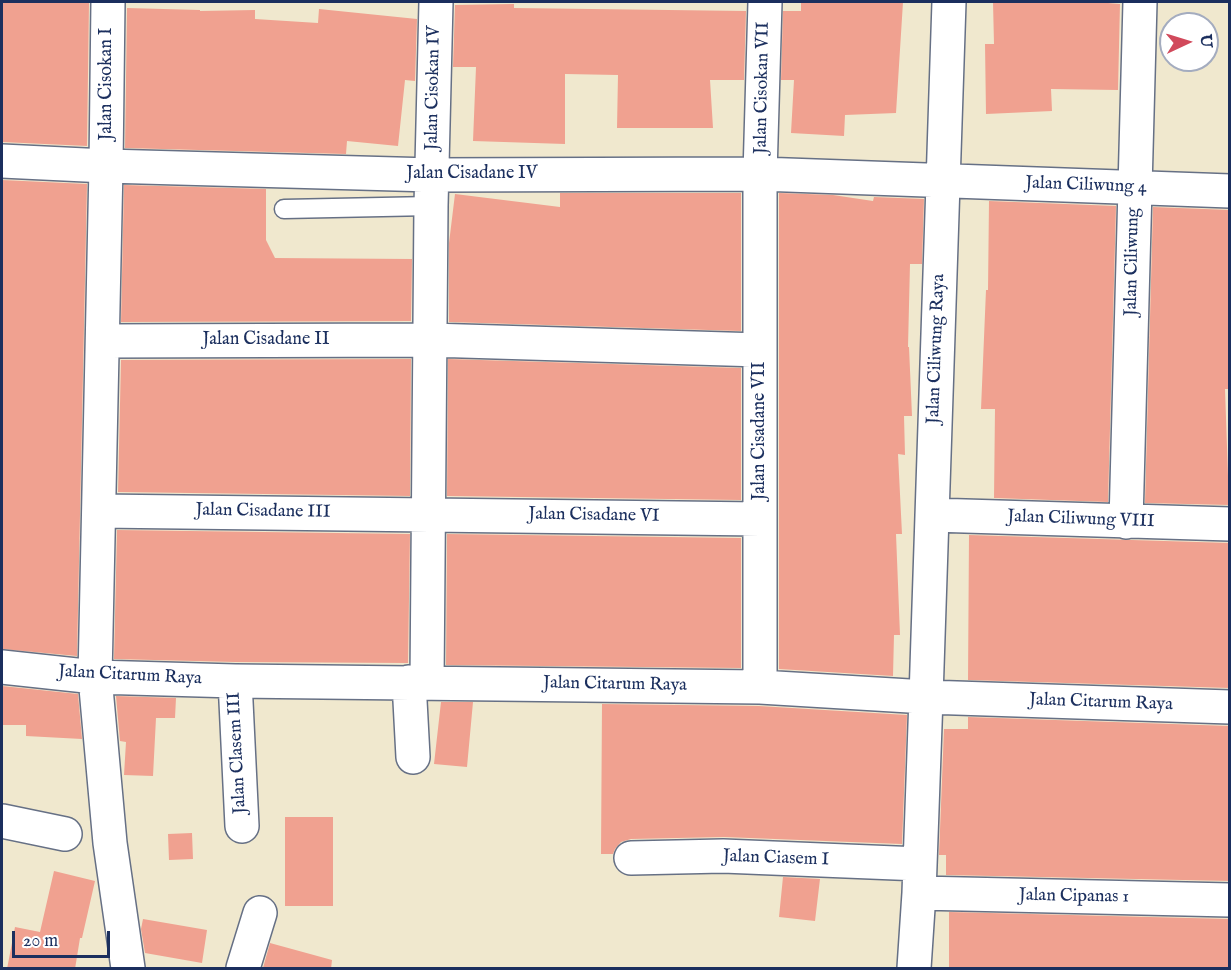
<!DOCTYPE html>
<style>
body{margin:0}
#map{position:relative;width:1231px;height:970px;overflow:hidden;background:#f0e8ce;font-family:"IM FELL English",serif}
canvas{display:block}
.frame{position:absolute;inset:0;border:3px solid #1b2f5e;pointer-events:none}
.north{position:absolute;left:1159px;top:12px;width:60px;height:60px;box-sizing:border-box;background:#fff;border:2px solid #a4acbf;border-radius:50%;rotate:86deg;font-size:16px;font-weight:700;line-height:24px;text-align:center;color:#1b2f5e}
.north::after{content:'';display:block;margin:auto;width:21px;height:27px;background:#d1495b;clip-path:polygon(50% 0,100% 100%,50% 72%,0 100%)}
.scale{position:absolute;left:12px;top:931px;width:98px;height:27px;box-sizing:border-box;border:3px solid #1b2f5e;border-top:0;padding-left:8px;font-size:18px;line-height:21px;white-space:nowrap;color:#1b2f5e;-webkit-text-stroke:4px #fff;paint-order:stroke}
</style>
<div id="map">
<canvas width="1231" height="970"></canvas>
<div class="frame"></div>
<div class="north">U</div>
<div class="scale">20 m</div>
</div>
<script>
const c = document.querySelector('canvas').getContext('2d');
c.lineJoin = 'round';
function fill(path, color) { c.fillStyle = color; c.fill(path, 'evenodd'); }
const poly = rows => new Path2D(rows.map(r => 'M' + r).join(''));
function trace(path, color, width, dash) { c.strokeStyle = color; c.lineWidth = width; c.lineCap = dash ? 'butt' : 'round'; c.setLineDash(dash || []); c.stroke(path); }
function label(font, color, halo, rows, align = 'center') {
  c.font = font + ' "IM FELL English",serif'; c.lineWidth = 4.5; c.setLineDash([]); c.textBaseline = 'middle'; c.strokeStyle = halo; c.fillStyle = color; for (const [text, x, y, turn = 0] of rows) {
    c.save(); c.translate(x, y); c.rotate((+turn || 0) * Math.PI / 180); c.textAlign = isNaN(turn) ? turn : align; if (halo) c.strokeText(text, 0, 0); c.fillText(text, 0, 0); c.restore();
  }
}
const building = poly([
 [2,2,89,3,87,146,2,142],
 [801,2,903,2,896,113,845,115,844,136,791,133,794,80,781,80,783,11,801,11],
 [993,2,1096,2,1120,4,1118,90,1051,89,1052,111,986,114,985,44,994,44],
 [514,4,514,8,746,11,744,80,710,80,713,128,617,128,618,75,565,74,565,144,473,141,476,67,453,67,455,5],
 [127,8,200,10,200,11,255,10,255,19,318,23,319,9,417,19,415,81,405,80,398,146,347,141,346,154,125,148],
 [2,180,87,184,77,656,2,649],
 [124,185,266,189,266,240,275,258,412,259,411,321,121,322],
 [560,193,741,193,741,331,449,322,449,243,455,194,560,207],
 [779,193,833,195,873,201,874,197,924,199,922,264,910,264,908,347,909,347,912,416,904,416,905,455,898,454,902,534,896,534,900,635,894,635,893,676,779,669],
 [989,201,1116,206,1108,502,994,498,995,409,981,409,986,290,988,290],
 [1153,207,1230,210,1230,389,1225,389,1229,505,1145,503],
 [411,359,410,496,118,492,121,360],
 [448,359,741,368,741,500,447,496],
 [117,530,410,534,408,663,235,662,114,659],
 [447,534,741,538,741,668,446,665],
 [969,535,1230,543,1230,688,968,680],
 [2,686,78,694,82,739,26,736,26,725,2,725],
 [116,696,176,698,175,718,156,718,153,776,124,775,126,742,120,741],
 [441,702,473,702,467,767,434,764],
 [602,704,759,706,907,715,902,844,724,837,631,839,621,842,615,849,613,854,601,854],
 [968,717,1230,726,1230,881,946,875,946,855,939,855,944,729,968,729],
 [285,817,333,817,333,906,285,906],
 [192,833,193,859,169,860,168,834],
 [54,871,95,881,82,938,80,938,75,969,7,969,15,927,40,932],
 [783,877,820,879,815,921,779,917],
 [949,912,1230,919,1230,969,949,969],
 [143,919,207,930,202,963,145,953,141,929],
 [270,943,332,960,331,969,263,968]
]);
const service = poly([
 [284,209,431,206]
]);
const minor = poly([
 [108,2,106,166,95,677,110,843,128,968],
 [2,161,106,166,432,175,760,174,1230,191],
 [103,341,430,340,760,350],
 [99,511,760,519],
 [932,515,1230,524],
 [1126,522,1140,2],
 [2,667,95,677,235,681,760,687,926,697,1230,707],
 [235,681,242,826],
 [409,682,413,757],
 [427,682,431,206,436,2],
 [760,687,760,174,765,2],
 [2,821,65,834],
 [631,858,723,856,920,864],
 [919,893,1230,900],
 [243,968,260,913],
 [914,968,919,893,926,697,949,2]
]);
const streetNames = [
 ["Jalan Cisokan I",107,84,-90],
 ["Jalan Cisokan IV",434,88,-89],
 ["Jalan Cisokan VII",763,88,-89],
 ["Jalan Cisadane IV",472,174],
 ["Jalan Ciliwung 4",1086,186,2],
 ["Jalan Ciliwung",1133,262,-89],
 ["Jalan Cisadane II",266,340],
 ["Jalan Ciliwung Raya",937,349,-88],
 ["Jalan Cisadane VII",760,431,-90],
 ["Jalan Cisadane III",263,512,1],
 ["Jalan Cisadane VI",594,516,1],
 ["Jalan Ciliwung VIII",1081,520,2],
 ["Jalan Citarum Raya",130,676,3],
 ["Jalan Citarum Raya",615,685,1],
 ["Jalan Citarum Raya",1101,703,2],
 ["Jalan Clasem III",238,753,-93],
 ["Jalan Ciasem I",776,859,2],
 ["Jalan Cipanas 1",1074,897,1]
];
fill(building, '#f0a190');
trace(service, '#667085', 21);
trace(minor, '#667085', 36);
trace(service, '#fff', 18);
trace(minor, '#fff', 33);
label('18px', '#1b2f5e', '#fff', streetNames);
</script>
